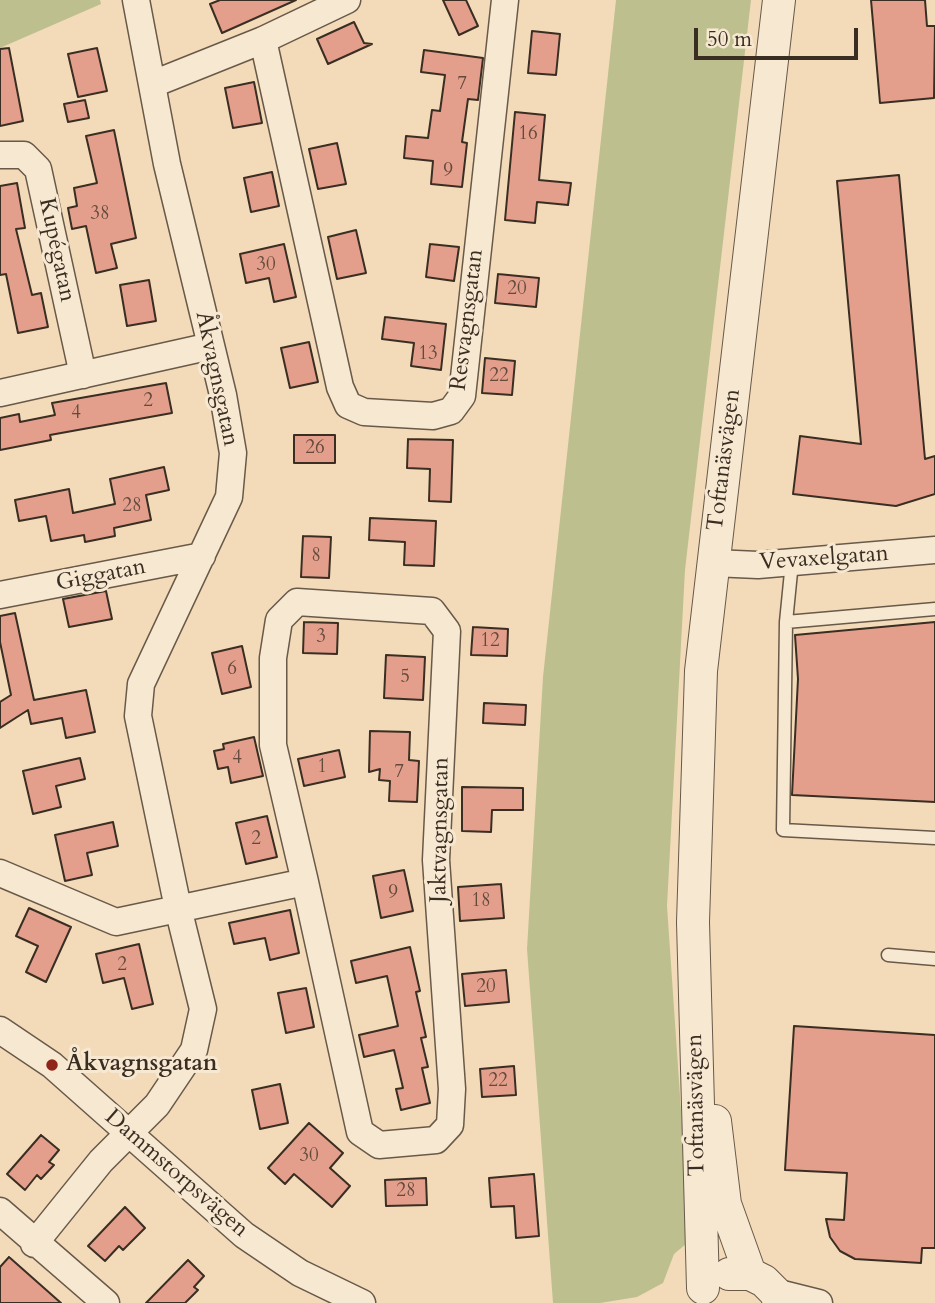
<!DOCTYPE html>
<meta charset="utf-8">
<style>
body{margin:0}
#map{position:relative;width:935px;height:1303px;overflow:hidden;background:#f3dbba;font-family:Cardo,serif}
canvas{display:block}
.scale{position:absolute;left:694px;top:28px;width:164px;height:32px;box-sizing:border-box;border:4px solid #3a2e23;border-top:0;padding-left:9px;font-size:21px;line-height:24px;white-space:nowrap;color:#3a2e23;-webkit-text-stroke:5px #f7e8d2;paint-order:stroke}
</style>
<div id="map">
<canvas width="935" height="1303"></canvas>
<div class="scale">50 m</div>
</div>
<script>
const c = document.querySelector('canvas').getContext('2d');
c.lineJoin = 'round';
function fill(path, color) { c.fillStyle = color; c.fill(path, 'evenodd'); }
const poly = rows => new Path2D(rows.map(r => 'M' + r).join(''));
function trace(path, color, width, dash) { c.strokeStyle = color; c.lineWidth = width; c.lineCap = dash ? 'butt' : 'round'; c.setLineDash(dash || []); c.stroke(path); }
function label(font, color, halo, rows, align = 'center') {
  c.font = font + ' Cardo,serif'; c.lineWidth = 6; c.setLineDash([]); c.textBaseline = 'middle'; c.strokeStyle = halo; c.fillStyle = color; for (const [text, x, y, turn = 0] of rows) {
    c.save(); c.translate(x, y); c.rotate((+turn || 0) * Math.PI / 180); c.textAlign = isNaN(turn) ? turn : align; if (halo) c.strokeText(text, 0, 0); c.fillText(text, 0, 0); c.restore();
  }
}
const green = poly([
 [0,0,100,0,101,4,0,48],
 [616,0,751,0,685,570,667,906,689,1227,686,1244,674,1254,663,1283,637,1297,600,1303,553,1303,527,949,543,677]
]);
const building = poly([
 [220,0,296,0,222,33,210,4,220,0],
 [443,0,466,0,478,26,459,35,443,0],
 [871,0,925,0,927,26,935,26,934,98,880,103,871,0],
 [354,22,364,43,372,44,328,64,317,39,354,22],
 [532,31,560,34,556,75,528,73,532,31],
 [9,48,23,121,0,126,0,49,9,48],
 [97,48,107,91,78,97,68,54,97,48],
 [424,50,483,58,478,100,468,99,462,142,467,143,462,187,431,184,433,161,404,158,406,136,428,138,432,110,440,111,445,75,421,72,424,50],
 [254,82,262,123,233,128,225,88,254,82],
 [85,100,89,118,68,122,64,104,85,100],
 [515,112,545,115,539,180,571,183,568,205,537,202,535,223,505,220,515,112],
 [114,130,136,238,111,244,117,268,96,273,86,226,72,229,68,208,77,206,74,188,97,183,86,136,114,130],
 [337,143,346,184,318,189,309,149,337,143],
 [272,172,279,206,251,212,244,178,272,172],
 [899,175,925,459,935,456,935,494,896,506,793,494,800,436,861,444,837,181,899,175],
 [17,183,25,228,16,229,32,295,41,293,48,327,18,333,6,274,0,275,0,186,17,183],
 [356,230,366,273,337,279,328,237,356,230],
 [284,244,296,297,274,302,269,278,246,283,240,254,284,244],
 [430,244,459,247,454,281,426,277,430,244],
 [498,274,539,278,536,307,495,303,498,274],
 [149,280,156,321,127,326,120,285,149,280],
 [385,317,446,324,441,370,411,366,414,343,382,339,385,317],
 [309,342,318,382,290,388,281,348,309,342],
 [485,358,515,361,512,395,482,393,485,358],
 [166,383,172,413,50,435,51,440,0,450,0,418,19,414,20,422,55,415,52,403,166,383],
 [294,435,335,435,335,463,294,463,294,435],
 [408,439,453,440,451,502,429,501,430,469,407,468,408,439],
 [164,467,169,490,146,495,151,520,114,528,115,536,85,542,84,535,51,541,46,516,19,521,15,500,69,489,73,513,115,504,110,479,164,467],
 [370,518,436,521,434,566,404,565,405,542,369,540,370,518],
 [303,536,331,537,329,578,301,577,303,536],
 [106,591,112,619,69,627,63,599,106,591],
 [15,613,34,700,86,690,95,732,66,738,62,718,31,724,28,710,0,728,0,702,11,695,0,642,0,616,15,613],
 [304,622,338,623,337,654,303,653,304,622],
 [935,622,935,802,792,795,798,679,795,635,935,622],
 [473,627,508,629,507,656,471,655,473,627],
 [242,646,251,687,222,694,212,653,242,646],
 [386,655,425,657,423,700,384,698,386,655],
 [484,703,526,705,525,725,483,723,484,703],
 [370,731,410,732,409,760,419,761,417,802,389,801,390,781,379,780,380,769,369,772,370,731],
 [254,737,263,776,231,783,228,767,218,769,214,751,224,749,223,744,254,737],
 [339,750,345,777,304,786,298,759,339,750],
 [80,758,85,779,56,786,61,807,33,814,23,771,80,758],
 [462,787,523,788,523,810,492,810,491,832,462,831,462,787],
 [267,816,277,857,246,864,236,823,267,816],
 [113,822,118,846,87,853,92,875,65,881,55,835,113,822],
 [404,870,413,911,381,918,373,876,404,870],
 [501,884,504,918,460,921,458,887,501,884],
 [29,908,71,927,46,982,26,972,38,946,16,936,29,908],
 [290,910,299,953,270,960,265,938,234,944,229,923,290,910],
 [139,944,153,1004,132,1009,124,978,103,983,96,954,139,944],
 [410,947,420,991,416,992,426,1037,421,1038,428,1067,422,1068,430,1103,401,1110,396,1089,403,1088,394,1050,364,1057,359,1035,398,1026,387,976,356,983,351,961,410,947],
 [506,970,509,1002,465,1006,462,974,506,970],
 [306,988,314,1027,286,1033,278,993,306,988],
 [794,1026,935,1035,935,1248,922,1248,921,1263,855,1259,840,1251,830,1237,826,1219,844,1220,847,1173,785,1170,794,1026],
 [514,1066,516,1095,482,1097,480,1069,514,1066],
 [280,1084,288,1123,260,1129,252,1090,280,1084],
 [309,1123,343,1153,330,1168,350,1186,332,1207,294,1174,285,1184,268,1168,309,1123],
 [41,1135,59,1150,49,1162,54,1165,41,1179,37,1175,25,1190,7,1174,41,1135],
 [534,1174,539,1236,516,1238,514,1206,491,1207,489,1178,534,1174],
 [426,1178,427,1205,386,1206,385,1180,426,1178],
 [125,1207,145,1228,123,1250,119,1246,105,1261,88,1246,125,1207],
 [9,1257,61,1303,0,1303,0,1267,9,1257],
 [188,1260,204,1276,194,1287,198,1290,185,1303,146,1303,188,1260]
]);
const service = poly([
 [792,562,786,622,783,830,935,838],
 [786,622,935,609],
 [888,955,935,959]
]);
const minor = poly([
 [263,40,340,387,348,405,364,412,433,416,451,411,462,396,505,0],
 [153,84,263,40,347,0],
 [0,155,24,155,38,169,83,375],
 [0,393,211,346],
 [713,563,758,565,935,550],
 [0,595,202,556],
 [0,873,116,922,305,882,360,1132,379,1145,436,1140,450,1125,452,1089,436,860,447,631,432,611,297,602,279,620,273,658,273,745,305,882],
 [0,1030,52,1065,244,1235,300,1273,362,1303],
 [0,1211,106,1303],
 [34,1244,101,1161,157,1105,194,1050,203,1009,178,908,138,716,141,684,229,497,233,453,223,395,167,164,136,0],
 [775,1292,819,1303]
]);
const tertiary = poly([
 [715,1121,725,1204,750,1274],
 [729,1274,750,1274,764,1281,775,1292,780,1303],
 [703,1288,693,922,701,671,779,0]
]);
const markers = [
 [52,1065,7,"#8f2418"]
];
const numberNames = [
 ["7",462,85],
 ["16",528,135],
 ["9",448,172],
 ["38",100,215],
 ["30",266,266],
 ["20",517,290],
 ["13",428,355],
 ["22",499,377],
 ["2",148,402],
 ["4",76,414],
 ["26",315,449],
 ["28",132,507],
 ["8",316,557],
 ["3",321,638],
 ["12",490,642],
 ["6",232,670],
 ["5",405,678],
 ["4",237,759],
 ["1",322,768],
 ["7",399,773],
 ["2",256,840],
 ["9",393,894],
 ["18",481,902],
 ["2",122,966],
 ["20",486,988],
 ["22",498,1082],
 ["30",309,1157],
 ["28",406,1192]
];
const streetNames = [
 ["Kupégatan",56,250,78],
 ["Resvagnsgatan",468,320,-83],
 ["Åkvagnsgatan",216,379,78],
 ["Toftanäsvägen",725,460,-83],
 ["Vevaxelgatan",824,559,-4],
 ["Giggatan",101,576,-11],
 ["Jaktvagnsgatan",441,830,-89],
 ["Toftanäsvägen",697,1105,-91],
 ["Dammstorpsvägen",176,1174,41]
];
const poiNames = [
 ["Åkvagnsgatan",66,1065]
];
fill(green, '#bdc08e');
fill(building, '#e39f8b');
trace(building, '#3a2e23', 2);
trace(service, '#685949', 15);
trace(minor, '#685949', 29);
trace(tertiary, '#685949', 34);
trace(service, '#f7e8d2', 12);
trace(minor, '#f7e8d2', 26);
trace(tertiary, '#f7e8d2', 32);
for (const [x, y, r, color] of markers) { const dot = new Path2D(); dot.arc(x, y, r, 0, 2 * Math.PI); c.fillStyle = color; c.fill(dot); trace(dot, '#f7e8d2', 2.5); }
label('19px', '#644a3d', null, numberNames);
label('23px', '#3a2e23', '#f7e8d2', streetNames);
label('bold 23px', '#3a2e23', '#f7e8d2', poiNames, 'left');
</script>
